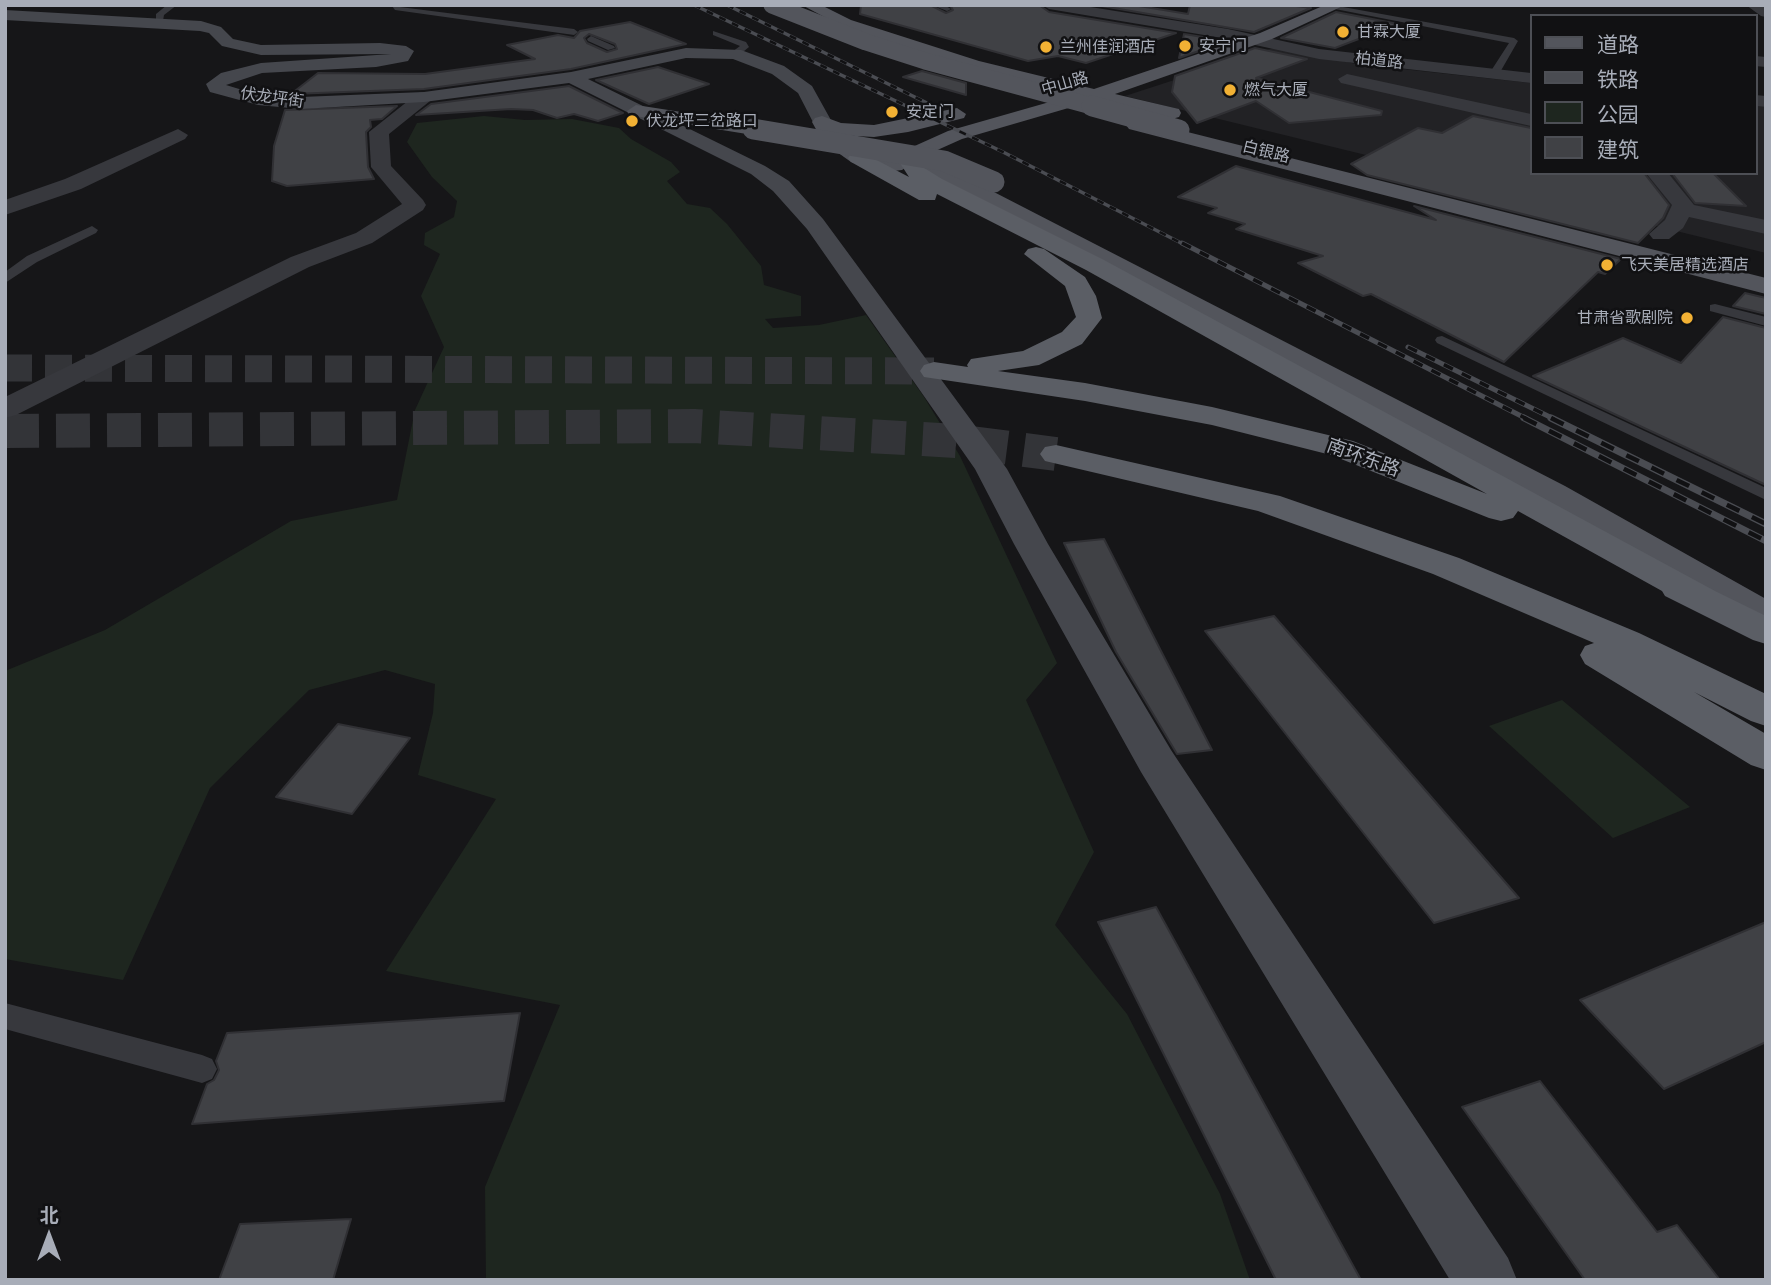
<!DOCTYPE html>
<meta charset="utf-8">
<style>
body{margin:0}
#map{position:relative;width:1771px;height:1285px;overflow:hidden;background:#161618;font-family:"IBM Plex Sans","Noto Sans SC",sans-serif}
canvas{display:block}
.frame{position:absolute;inset:0;border:7px solid #a8adb8;pointer-events:none}
.legend{position:absolute;left:1530px;top:14px;width:228px;height:161px;box-sizing:border-box;background:#111113;border:2px solid #4d4f55;margin:0;padding:9px 12px;list-style:none;font-size:21px;color:#a8adb8}
.legend li{display:flex;align-items:center;gap:14px;height:35px}
.legend b{width:35px;border:2px solid #4d4f55}
.north{position:absolute;left:14px;top:1201px;width:70px;height:70px;-webkit-text-stroke:5px #111113;paint-order:stroke;rotate:0deg;font-size:19px;font-weight:700;line-height:28px;text-align:center;color:#a8adb8}
.north::after{content:'';display:block;margin:auto;width:24px;height:32px;background:#a8adb8;clip-path:polygon(50% 0,100% 100%,50% 72%,0 100%)}
</style>
<div id="map">
<canvas width="1771" height="1285"></canvas>
<div class="frame"></div>
<ul class="legend">
<li><b style="height:9px;background:#53555c"></b>道路</li>
<li><b style="height:9px;background:#4a4c52"></b>铁路</li>
<li><b style="height:19px;background:#1e261f"></b>公园</li>
<li><b style="height:19px;background:#404145"></b>建筑</li>
</ul>
<div class="north">北</div>
</div>
<script>
const c = document.querySelector('canvas').getContext('2d');
c.lineJoin = 'round';
function fill(path, color) { c.fillStyle = color; c.fill(path, 'evenodd'); }
const poly = rows => new Path2D(rows.map(r => 'M' + r).join(''));
function trace(path, color, width, dash) { c.strokeStyle = color; c.lineWidth = width; c.lineCap = dash ? 'butt' : 'round'; c.setLineDash(dash || []); c.stroke(path); }
function label(font, color, halo, rows, align = 'center') {
  c.font = font + ' "IBM Plex Sans","Noto Sans SC",sans-serif'; c.lineWidth = 5; c.setLineDash([]); c.textBaseline = 'middle'; c.strokeStyle = halo; c.fillStyle = color; for (const [text, x, y, turn = 0] of rows) {
    c.save(); c.translate(x, y); c.rotate((+turn || 0) * Math.PI / 180); c.textAlign = isNaN(turn) ? turn : align; if (halo) c.strokeText(text, 0, 0); c.fillText(text, 0, 0); c.restore();
  }
}
const built = poly([
 [1279,46,1356,64,1531,83,1531,173,1755,173,1755,106,1766,107,1766,253,1125,96]
]);
const green = poly([
 [484,116,525,120,572,119,619,128,631,139,671,162,680,172,667,181,687,204,710,208,727,224,761,266,764,285,801,296,801,316,765,319,773,328,819,325,866,315,924,397,960,456,1057,663,1026,700,1094,852,1055,925,1127,1014,1220,1194,1250,1280,486,1280,485,1187,560,1005,386,971,496,799,418,775,433,713,435,684,385,670,309,690,210,788,123,980,5,959,5,671,105,630,291,521,397,500,415,410,444,347,421,296,440,254,424,245,425,233,454,217,457,201,432,177,407,142,417,123],
 [1562,700,1690,807,1613,838,1489,726]
]);
const building = poly([
 [861,5,930,5,946,13,953,10,950,5,1039,5,1049,12,1176,33,1086,63,1058,56,1028,61,860,14,861,5],
 [1096,5,1133,5,1188,14,1190,5,1289,5,1311,8,1254,32,1096,5],
 [1336,12,1398,24,1335,48,1281,38,1336,12],
 [630,22,686,44,571,69,424,89,291,94,318,73,425,74,535,59,507,45,558,35,574,38,580,31,630,22],
 [589,34,615,44,617,49,607,52,587,43,584,38,589,34],
 [1184,34,1227,41,1179,58,1184,34],
 [1255,48,1307,59,1256,78,1382,111,1381,115,1289,123,1256,101,1197,123,1172,92,1175,76,1255,48],
 [658,67,709,84,649,104,596,80,658,67],
 [922,71,966,83,966,95,903,77,922,71],
 [569,86,623,113,598,121,574,114,557,118,533,110,511,109,416,115,431,104,569,86],
 [397,106,382,119,370,120,371,127,366,132,368,167,374,179,287,186,272,181,274,146,285,110,397,106],
 [1473,116,1531,128,1531,173,1644,173,1669,205,1663,218,1638,243,1367,175,1351,164,1418,128,1442,133,1473,116],
 [1236,166,1436,220,1414,206,1621,259,1605,274,1598,272,1504,362,1371,294,1363,296,1298,263,1323,256,1236,229,1245,224,1208,213,1217,208,1178,197,1236,166],
 [1672,173,1713,173,1746,206,1695,203,1672,173],
 [1745,293,1766,298,1766,314,1733,306,1745,293],
 [1723,317,1766,328,1766,485,1533,376,1623,338,1681,363,1723,317],
 [1104,539,1161,651,1212,750,1177,754,1116,652,1064,543,1104,539],
 [1274,616,1519,898,1434,923,1205,631,1274,616],
 [338,724,410,738,352,814,276,797,338,724],
 [1156,907,1361,1280,1276,1280,1098,922,1156,907],
 [1766,922,1766,1042,1664,1089,1580,1000,1766,922],
 [520,1013,504,1101,192,1124,207,1084,214,1080,219,1070,216,1061,227,1033,520,1013],
 [1540,1081,1657,1232,1677,1225,1720,1280,1585,1280,1462,1107,1540,1081],
 [351,1219,333,1280,219,1280,240,1224,351,1219]
]);
const trunkTunnelFar1 = poly([
 [5,368,934,371]
]);
const trunkTunnel = poly([
 [5,431,694,426,956,441,1056,454]
]);
const service = poly([
 [167,5,177,5,164,15,162,26,156,26,156,14,167,5],
 [932,5,944,5,951,9,947,11,932,5],
 [1332,5,1514,38,1518,41,1499,74,1494,77,1489,74,1509,43,1335,9,1332,5],
 [392,6,574,29,578,32,574,35,395,10,392,6],
 [713,31,746,42,749,47,738,56,732,56,732,52,740,46,713,35,713,31],
 [591,36,614,46,615,48,608,50,588,41,587,39,591,36],
 [92,226,98,230,96,233,37,262,5,283,5,272,27,256,92,226],
 [1715,304,1766,317,1766,326,1710,311,1710,305,1715,304],
 [1442,336,1766,488,1766,500,1437,343,1435,340,1437,337,1442,336],
 [5,1003,202,1055,212,1059,217,1069,212,1079,202,1083,5,1029,5,1003]
]);
const minor = poly([
 [1042,5,1078,5,1228,29,1319,49,1531,73,1531,83,1319,59,1228,39,1049,9,1042,5],
 [1746,5,1766,6,1766,17,1761,16,1746,5],
 [1755,56,1766,57,1766,67,1755,66,1755,56],
 [1347,74,1531,114,1531,126,1341,83,1338,79,1347,74],
 [424,92,433,97,430,101,389,134,391,166,423,200,426,205,423,210,372,243,309,267,16,415,5,418,5,397,291,257,356,233,402,204,371,167,369,132,418,93,424,92],
 [1755,95,1766,96,1766,107,1755,106,1755,95],
 [178,129,188,135,185,139,81,189,5,215,5,200,65,179,178,129],
 [1646,173,1668,173,1694,205,1766,220,1766,234,1689,217,1683,228,1669,239,1653,239,1649,234,1665,220,1672,205,1646,173]
]);
const secondary = poly([
 [5,10,201,21,221,27,233,39,261,45,380,43,406,46,414,51,408,61,376,67,262,73,226,85,259,95,301,97,424,92,571,72,686,48,741,50,784,66,812,86,832,122,829,126,815,126,798,93,772,74,733,59,686,58,588,79,765,166,789,181,823,219,1007,469,1048,544,1171,750,1508,1258,1517,1280,1450,1280,1141,772,1014,544,975,469,807,229,773,191,751,174,569,83,424,102,301,109,258,105,210,92,206,84,221,73,261,63,391,54,261,55,222,46,209,33,200,31,5,20,5,10]
]);
const primary = poly([
 [802,5,821,5,851,20,979,61,1094,89,1260,33,1325,5,1345,5,1272,39,1115,94,1179,109,1181,113,1179,117,1172,119,1096,100,962,139,924,156,1565,486,1766,599,1766,627,1753,624,1541,500,921,169,909,165,902,170,885,172,851,162,823,142,812,122,815,118,822,116,841,123,874,125,957,108,966,114,964,118,908,132,874,137,838,135,865,154,890,160,899,153,948,131,1074,95,968,69,841,26,802,5],
 [636,105,753,123,763,129,753,135,629,115,627,111,636,105],
 [1136,119,1766,278,1766,294,1129,129,1126,125,1136,119]
]);
const trunk = poly([
 [906,151,913,153,921,166,942,179,1104,260,1715,591,1766,616,1766,644,1753,640,1665,596,1662,591,1518,511,1513,518,1501,521,1489,518,1331,455,1212,425,1085,401,924,377,920,371,924,365,934,362,968,367,967,365,971,359,1023,351,1062,332,1076,317,1065,286,1024,254,1028,249,1036,247,1044,249,1085,277,1096,296,1102,318,1082,344,1039,365,998,371,1085,383,1212,407,1353,441,1487,494,1086,270,937,194,935,200,919,200,851,162,848,158,851,154,858,152,865,154,909,177,896,157,899,153,906,151],
 [1056,445,1280,496,1459,558,1639,633,1766,694,1766,726,1751,721,1694,692,1766,734,1766,770,1751,765,1585,664,1580,655,1585,646,1594,643,1433,574,1258,511,1045,461,1040,454,1045,447,1056,445]
]);
const railFar2 = poly([
 [694,5,1003,152,1185,245],
 [727,5,927,103]
]);
const railFar1 = poly([
 [1182,243,1527,419],
 [1408,347,1554,419]
]);
const rail = poly([
 [1524,418,1766,541],
 [1551,418,1766,524]
]);
const primaryBridgeFar1 = poly([
 [772,5,866,42,925,61,1099,108]
]);
const primaryBridge = poly([
 [1092,106,1179,130],
 [753,129,944,161,994,182]
]);
const markers = [
 [1343,32,7,"#f2b134"],
 [1185,46,7,"#f2b134"],
 [1046,47,7,"#f2b134"],
 [1230,90,7,"#f2b134"],
 [892,112,7,"#f2b134"],
 [632,121,7,"#f2b134"],
 [1607,265,7,"#f2b134"],
 [1687,318,7,"#f2b134"]
];
const farPoinames = [
 ["甘霖大厦",1357,32],
 ["安宁门",1199,46],
 ["兰州佳润酒店",1060,47],
 ["燃气大厦",1244,90],
 ["安定门",906,112],
 ["伏龙坪三岔路口",646,121],
 ["飞天美居精选酒店",1621,265],
 ["甘肃省歌剧院",1673,318,"right"]
];
const farStreetnames = [
 ["柏道路",1379,61,6],
 ["中山路",1065,84,-16],
 ["伏龙坪街",272,98,8],
 ["白银路",1266,152,14]
];
const streetNames = [
 ["南环东路",1363,458,20]
];
fill(built, '#222225');
fill(green, '#1e261f');
fill(building, '#404145');
trace(building, '#303034', 2);
trace(trunkTunnelFar1, '#333438', 27, [27, 13]);
trace(trunkTunnel, '#333438', 34, [34, 17]);
fill(service, '#37383d');
fill(minor, '#37383d');
fill(secondary, '#45474d');
fill(primary, '#53555c');
fill(trunk, '#5b5e65');
trace(railFar2, '#4a4c52', 3.5);
trace(railFar1, '#4a4c52', 5);
trace(rail, '#4a4c52', 7);
trace(railFar2, '#111113', 2.5, [7]);
trace(railFar1, '#111113', 3.5, [10]);
trace(rail, '#111113', 4.5, [14]);
trace(primaryBridgeFar1, '#53555c', 17);
trace(primaryBridge, '#53555c', 21);
for (const [x, y, r, color] of markers) { const dot = new Path2D(); dot.arc(x, y, r, 0, 2 * Math.PI); c.fillStyle = color; c.fill(dot); trace(dot, '#111113', 2.5); }
label('16px', '#a8adb8', '#111113', farPoinames, 'left');
label('16px', '#a8adb8', '#111113', farStreetnames);
label('19px', '#a8adb8', '#111113', streetNames);
</script>
